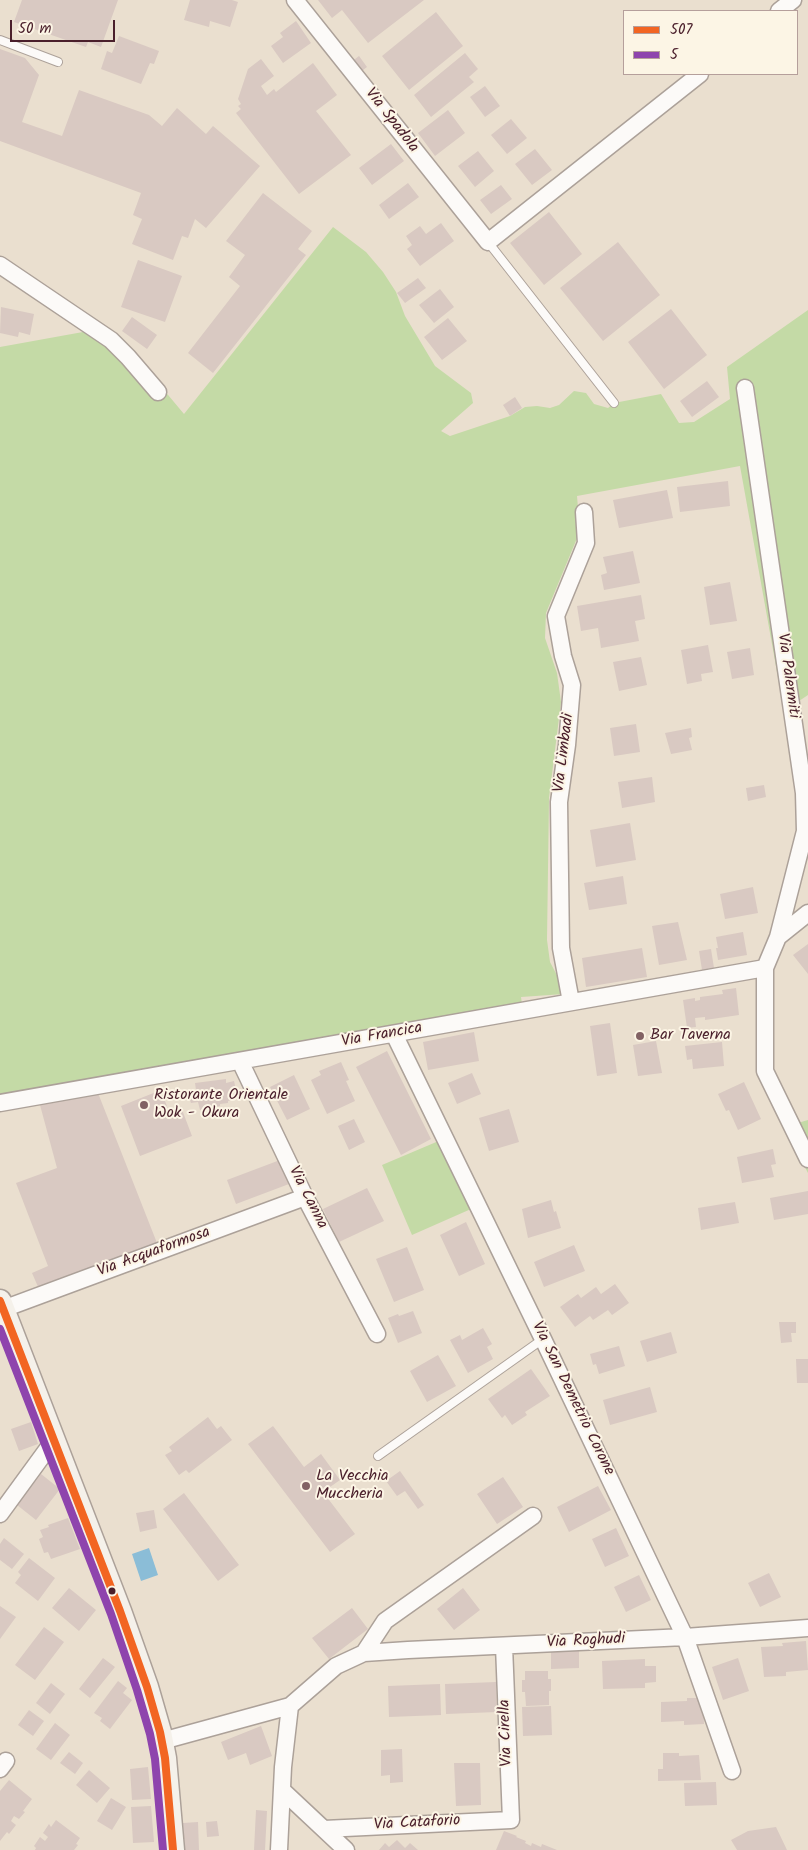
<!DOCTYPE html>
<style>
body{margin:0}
#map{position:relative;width:808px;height:1850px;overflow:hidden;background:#eadfcf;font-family:Kalam,sans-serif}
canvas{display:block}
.legend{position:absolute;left:623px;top:10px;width:175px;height:65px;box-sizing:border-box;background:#fcf5e5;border:1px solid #b59f9b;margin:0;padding:6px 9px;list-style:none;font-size:15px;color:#4a1f2b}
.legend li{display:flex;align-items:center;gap:10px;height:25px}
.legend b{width:25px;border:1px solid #b59f9b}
.scale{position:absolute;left:10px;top:20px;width:105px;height:22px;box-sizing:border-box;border:2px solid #4a1f2b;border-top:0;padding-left:6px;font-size:15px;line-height:18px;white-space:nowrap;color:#4a1f2b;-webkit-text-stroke:4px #fcf5e5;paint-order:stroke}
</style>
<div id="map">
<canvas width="808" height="1850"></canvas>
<ul class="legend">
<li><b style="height:6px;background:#f26522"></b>507</li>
<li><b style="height:6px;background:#8e44ad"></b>5</li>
</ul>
<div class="scale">50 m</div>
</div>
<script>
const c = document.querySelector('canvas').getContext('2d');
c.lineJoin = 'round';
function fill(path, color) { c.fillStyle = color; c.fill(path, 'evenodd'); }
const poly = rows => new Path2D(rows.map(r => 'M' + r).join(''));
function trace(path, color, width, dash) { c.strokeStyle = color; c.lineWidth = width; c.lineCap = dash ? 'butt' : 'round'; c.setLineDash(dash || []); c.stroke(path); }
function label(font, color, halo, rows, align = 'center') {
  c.font = font + ' Kalam,sans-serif'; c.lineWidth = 4; c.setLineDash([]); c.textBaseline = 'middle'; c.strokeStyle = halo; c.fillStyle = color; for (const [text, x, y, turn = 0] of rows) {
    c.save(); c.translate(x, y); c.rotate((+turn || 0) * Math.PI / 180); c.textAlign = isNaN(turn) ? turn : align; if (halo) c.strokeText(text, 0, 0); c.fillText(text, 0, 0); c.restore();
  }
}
const green = poly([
 [333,227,366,252,383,272,396,292,405,316,435,366,471,393,473,403,441,431,450,436,510,416,525,407,537,406,550,408,559,405,574,391,586,393,594,404,608,408,614,403,661,394,679,423,694,422,730,399,727,367,808,310,808,695,784,711,740,466,577,496,580,531,546,613,545,638,557,673,561,702,549,798,547,940,550,962,562,985,564,994,521,997,523,1011,0,1105,0,347,94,330,143,365,184,414],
 [808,1120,808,1173,784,1127],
 [441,1140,471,1209,412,1235,382,1165]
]);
const water = poly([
 [149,1548,158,1575,141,1581,132,1554]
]);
const building = poly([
 [22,0,118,0,101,47,88,42,86,47,14,22],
 [190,0,232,0,238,2,230,27,210,21,209,27,184,20],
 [318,0,424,0,368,43,342,10,332,18],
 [436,12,463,46,409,90,382,56],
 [296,21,311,43,283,63,271,46,283,37,280,33],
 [119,36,159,51,154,64,150,63,141,84,101,69,107,51,112,53],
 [0,49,25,58,39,75,22,122,62,136,79,90,149,115,162,126,177,108,206,134,213,126,260,166,206,228,195,219,188,238,182,236,173,260,132,244,142,219,133,215,141,193,0,141],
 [465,53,478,69,469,77,474,82,431,117,414,95],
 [359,56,367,67,358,74,350,63],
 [261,59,274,76,261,86,267,95,274,89,276,92,313,63,337,95,316,111,351,155,299,194,236,113,241,109,238,106,241,104,238,99,248,69],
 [485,86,500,106,485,117,470,97],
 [448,110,465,133,435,156,418,133],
 [511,119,527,138,507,154,491,135],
 [391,144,404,161,372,185,359,168],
 [535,149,552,170,532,185,515,164],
 [478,151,494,171,475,187,458,166],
 [408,183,419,197,389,219,379,205],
 [501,185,512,199,491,214,480,200],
 [263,193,312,231,298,249,306,255,213,373,188,353,240,286,229,277,245,255,226,241],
 [549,212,582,254,544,285,510,243],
 [441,223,454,241,420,266,407,249,412,245,406,236,420,226,426,234],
 [618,242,660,295,603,341,560,288],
 [138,260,182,276,165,322,121,307],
 [418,278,426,288,405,303,397,293],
 [440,289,454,307,434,323,419,305],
 [1,307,34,314,30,335,19,332,18,337,0,333],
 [671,309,707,355,664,389,628,342],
 [132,317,157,335,147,349,122,331],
 [448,318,467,341,442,360,424,337],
 [707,381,719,397,692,417,680,401],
 [515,397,522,408,510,416,503,405],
 [728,481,730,506,680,512,677,487],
 [667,490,673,518,619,528,613,500],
 [633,551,640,583,604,590,601,575,607,573,603,557],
 [730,582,737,621,710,625,704,587],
 [641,595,645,619,635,621,639,641,601,648,598,628,581,631,577,606],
 [708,645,713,672,701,674,702,681,687,684,681,650],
 [750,648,754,675,732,679,727,652],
 [641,657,647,685,619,691,613,662],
 [636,724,640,752,614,756,610,728],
 [691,728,692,737,689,738,692,750,671,754,665,733],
 [652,777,655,802,622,808,618,782],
 [764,785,766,797,748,801,746,788],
 [630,823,636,860,596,867,590,830],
 [623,876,627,904,589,910,584,883],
 [753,887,758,913,725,919,720,894],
 [678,922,687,960,659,965,652,926],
 [743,932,747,955,718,960,716,948,718,948,716,937],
 [808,944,808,974,793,955],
 [642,948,647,977,586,987,582,958],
 [711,949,714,968,702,970,699,951],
 [736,988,739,1015,705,1020,705,1017,695,1018,696,1027,687,1028,683,1000,695,998,695,1001,700,1000,700,997,723,994,722,990],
 [610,1023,617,1073,597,1076,590,1026],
 [474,1032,479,1061,428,1070,423,1042],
 [656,1041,662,1073,638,1076,633,1045],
 [722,1042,724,1066,693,1069,692,1059,687,1060,685,1046],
 [387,1051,431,1139,401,1155,356,1067],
 [341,1062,349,1080,346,1081,355,1101,327,1114,311,1080,321,1075,319,1071],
 [472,1073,481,1094,457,1104,448,1083],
 [294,1075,310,1109,287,1120,270,1087],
 [226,1079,226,1083,234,1081,238,1098,228,1101,228,1103,220,1104,220,1106,200,1110,198,1102,191,1103,187,1092,196,1090,195,1083],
 [744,1082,761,1119,738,1130,729,1110,726,1111,718,1094],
 [161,1090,169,1112,181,1107,192,1136,140,1156,121,1106],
 [98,1093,157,1243,39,1289,32,1273,48,1266,16,1183,57,1168,40,1105],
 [509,1109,519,1142,489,1151,479,1118],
 [354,1119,365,1142,349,1150,338,1126],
 [773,1149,776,1164,771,1165,774,1177,742,1183,737,1157],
 [280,1160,289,1184,236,1204,227,1180],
 [367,1188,384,1221,339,1242,323,1209],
 [808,1191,808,1214,774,1220,770,1198],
 [551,1200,554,1212,556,1211,561,1228,528,1238,522,1209],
 [735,1202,739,1223,701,1230,698,1208],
 [466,1222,485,1264,459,1276,440,1235],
 [574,1245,585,1271,544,1287,534,1262],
 [407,1247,424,1290,394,1302,376,1259],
 [615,1284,629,1303,612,1315,608,1310,593,1320,590,1316,575,1327,560,1307,578,1294,581,1298,596,1287,601,1294],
 [413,1311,422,1333,398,1343,388,1318,398,1314,399,1316],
 [779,1322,796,1322,796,1333,791,1333,792,1342,781,1343],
 [483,1328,492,1344,487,1347,493,1359,468,1373,450,1340,460,1335,462,1340],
 [671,1332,677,1353,647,1362,640,1341],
 [619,1346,625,1366,599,1374,596,1364,593,1365,590,1354],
 [438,1355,456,1386,427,1402,410,1371],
 [796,1359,808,1359,808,1383,797,1383],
 [531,1369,550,1396,525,1412,527,1415,512,1425,505,1415,502,1418,488,1399],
 [650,1387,657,1412,610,1425,603,1400],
 [208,1417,217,1429,221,1426,232,1440,189,1473,186,1470,179,1475,165,1455,172,1451,169,1447],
 [31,1422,38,1444,19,1451,11,1429],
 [273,1426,304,1467,321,1454,340,1480,323,1492,355,1534,330,1552,248,1444],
 [400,1471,424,1505,418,1509,405,1491,397,1496,386,1481],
 [41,1474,60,1489,36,1520,17,1505],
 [503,1477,523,1507,497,1524,477,1494],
 [598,1486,611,1510,569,1532,557,1507],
 [184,1493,239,1565,218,1581,163,1509],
 [154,1510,157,1528,140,1532,136,1513],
 [68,1518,80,1549,51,1559,48,1552,44,1553,39,1539,43,1537,40,1530,49,1527,48,1525],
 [616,1528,629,1556,605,1567,592,1539],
 [4,1538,24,1554,12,1569,0,1560,0,1544],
 [29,1558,55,1578,38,1601,15,1583,21,1575,18,1572],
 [769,1573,781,1597,760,1607,748,1583],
 [639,1575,651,1600,626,1612,614,1587],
 [69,1588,96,1610,79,1631,52,1608],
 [463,1588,480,1610,454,1630,437,1609],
 [0,1606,16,1617,0,1639],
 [352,1608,368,1629,329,1659,312,1638],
 [44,1627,64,1642,35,1680,15,1665],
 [806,1641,808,1670,786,1672,786,1676,764,1677,761,1647,783,1646,782,1643],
 [579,1647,579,1668,551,1669,551,1648],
 [103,1658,115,1667,90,1698,79,1689],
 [738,1658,749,1691,723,1700,712,1667],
 [645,1659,645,1666,656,1666,656,1682,645,1683,645,1688,603,1689,602,1661],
 [525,1671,548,1671,548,1679,551,1679,551,1691,549,1691,549,1705,526,1706,525,1692,522,1692,522,1680,525,1680],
 [118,1681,127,1688,123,1693,132,1700,110,1729,100,1721,102,1718,94,1713],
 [496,1682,497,1712,446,1714,445,1684],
 [51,1683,65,1694,50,1714,36,1703],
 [440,1684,441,1715,389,1717,388,1686],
 [687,1698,703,1698,704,1724,684,1725,684,1721,661,1722,661,1702,687,1701],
 [551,1706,552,1735,523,1736,522,1707],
 [29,1710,44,1721,33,1736,18,1725],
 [55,1723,70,1735,51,1760,36,1749],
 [261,1726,272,1756,250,1765,246,1753,228,1760,221,1742],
 [402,1749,403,1782,390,1783,390,1775,381,1776,381,1750],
 [69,1752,83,1763,75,1774,60,1763],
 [663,1753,679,1753,679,1756,699,1755,701,1780,658,1781,658,1769,663,1769],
 [454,1763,480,1763,481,1805,456,1806],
 [148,1767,151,1799,132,1800,130,1769],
 [89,1770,110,1788,97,1803,76,1785],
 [9,1780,32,1799,23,1811,25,1812,19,1819,14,1816,11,1821,16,1825,9,1834,7,1832,0,1841,0,1791],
 [716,1782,717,1805,685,1806,684,1783],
 [111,1798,126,1807,112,1830,97,1821],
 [151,1806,154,1842,133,1843,131,1807],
 [256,1810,267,1811,265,1850,254,1850],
 [56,1820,80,1838,76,1844,78,1845,74,1850,35,1850,36,1848,34,1846,40,1837,45,1841,48,1837,43,1833,49,1824,51,1827],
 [217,1821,219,1836,207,1837,206,1822],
 [198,1822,199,1850,185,1850,183,1823],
 [776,1827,787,1850,737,1850,731,1840,748,1831],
 [504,1831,517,1836,516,1837,526,1841,525,1843,531,1846,532,1843,541,1847,542,1844,557,1850,496,1850],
 [397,1840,405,1848,410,1843,418,1850,379,1850,385,1843,389,1847]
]);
const service = poly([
 [0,40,58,62],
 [488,242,614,403],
 [378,1456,543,1339]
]);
const minor = poly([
 [295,0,488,242,700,74],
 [779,11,793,0],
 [0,265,111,340,128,357,158,392],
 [745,388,804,793,805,831,778,937,765,968,765,1071,808,1159],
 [778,937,808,913],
 [571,1002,561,948,559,802,567,745,572,685,563,656,556,616,586,543,584,512],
 [394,1034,543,1339,685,1637,732,1771],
 [240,1061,305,1197,377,1334],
 [0,1103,765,968],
 [3,1309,305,1197],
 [0,1514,54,1440],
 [364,1653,385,1621,533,1516],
 [162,1741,290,1706,336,1666,364,1653,408,1650,685,1637,808,1628],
 [0,1769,6,1761],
 [282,1790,346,1850],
 [324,1829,511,1820,504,1646],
 [279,1850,283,1767,290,1706]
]);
const secondary = poly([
 [0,1301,120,1611,147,1687,160,1732,165,1758,173,1850]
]);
const bus1 = poly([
 [0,1301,120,1611,147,1687,160,1732,165,1758,173,1850]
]);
const bus2 = poly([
 [0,1329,111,1614,137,1690,150,1734,155,1759,163,1850]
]);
const markers = [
 [640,1036,5,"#826264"],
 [144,1105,5,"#826264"],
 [306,1486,5,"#826264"],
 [112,1591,4.5,"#4a1f2b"]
];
const streetNames = [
 ["Via Spadola",391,121,52],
 ["Via Palermiti",787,676,82],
 ["Via Limbadi",565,753,-83],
 ["Via Francica",382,1036,-10],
 ["Via Canna",307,1198,63],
 ["Via Acquaformosa",154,1253,-20],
 ["Via San Demetrio Corone",572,1399,64],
 ["Via Roghudi",586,1642,-3],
 ["Via Cirella",507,1733,-92],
 ["Via Cataforio",417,1824,-3]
];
const poiNames = [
 ["Bar Taverna",650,1036],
 ["Ristorante Orientale",154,1096],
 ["Wok - Okura",154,1114],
 ["La Vecchia",316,1477],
 ["Muccheria",316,1495]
];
fill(green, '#c4daa6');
fill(water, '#8bbdd7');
fill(building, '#d9c9c2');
trace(service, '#aca199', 10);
trace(minor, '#aca199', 19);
trace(secondary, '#aca199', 25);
trace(service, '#fcfaf8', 8);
trace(minor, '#fcfaf8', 16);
trace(secondary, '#f5f1ea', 22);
trace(bus1, '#f26522', 8);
trace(bus2, '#8e44ad', 8);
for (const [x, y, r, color] of markers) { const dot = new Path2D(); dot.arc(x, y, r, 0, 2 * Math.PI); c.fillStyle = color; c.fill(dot); trace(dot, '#fcf5e5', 2); }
label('16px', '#4a1f2b', '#fcf5e5', streetNames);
label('16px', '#4a1f2b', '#fcf5e5', poiNames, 'left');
</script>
